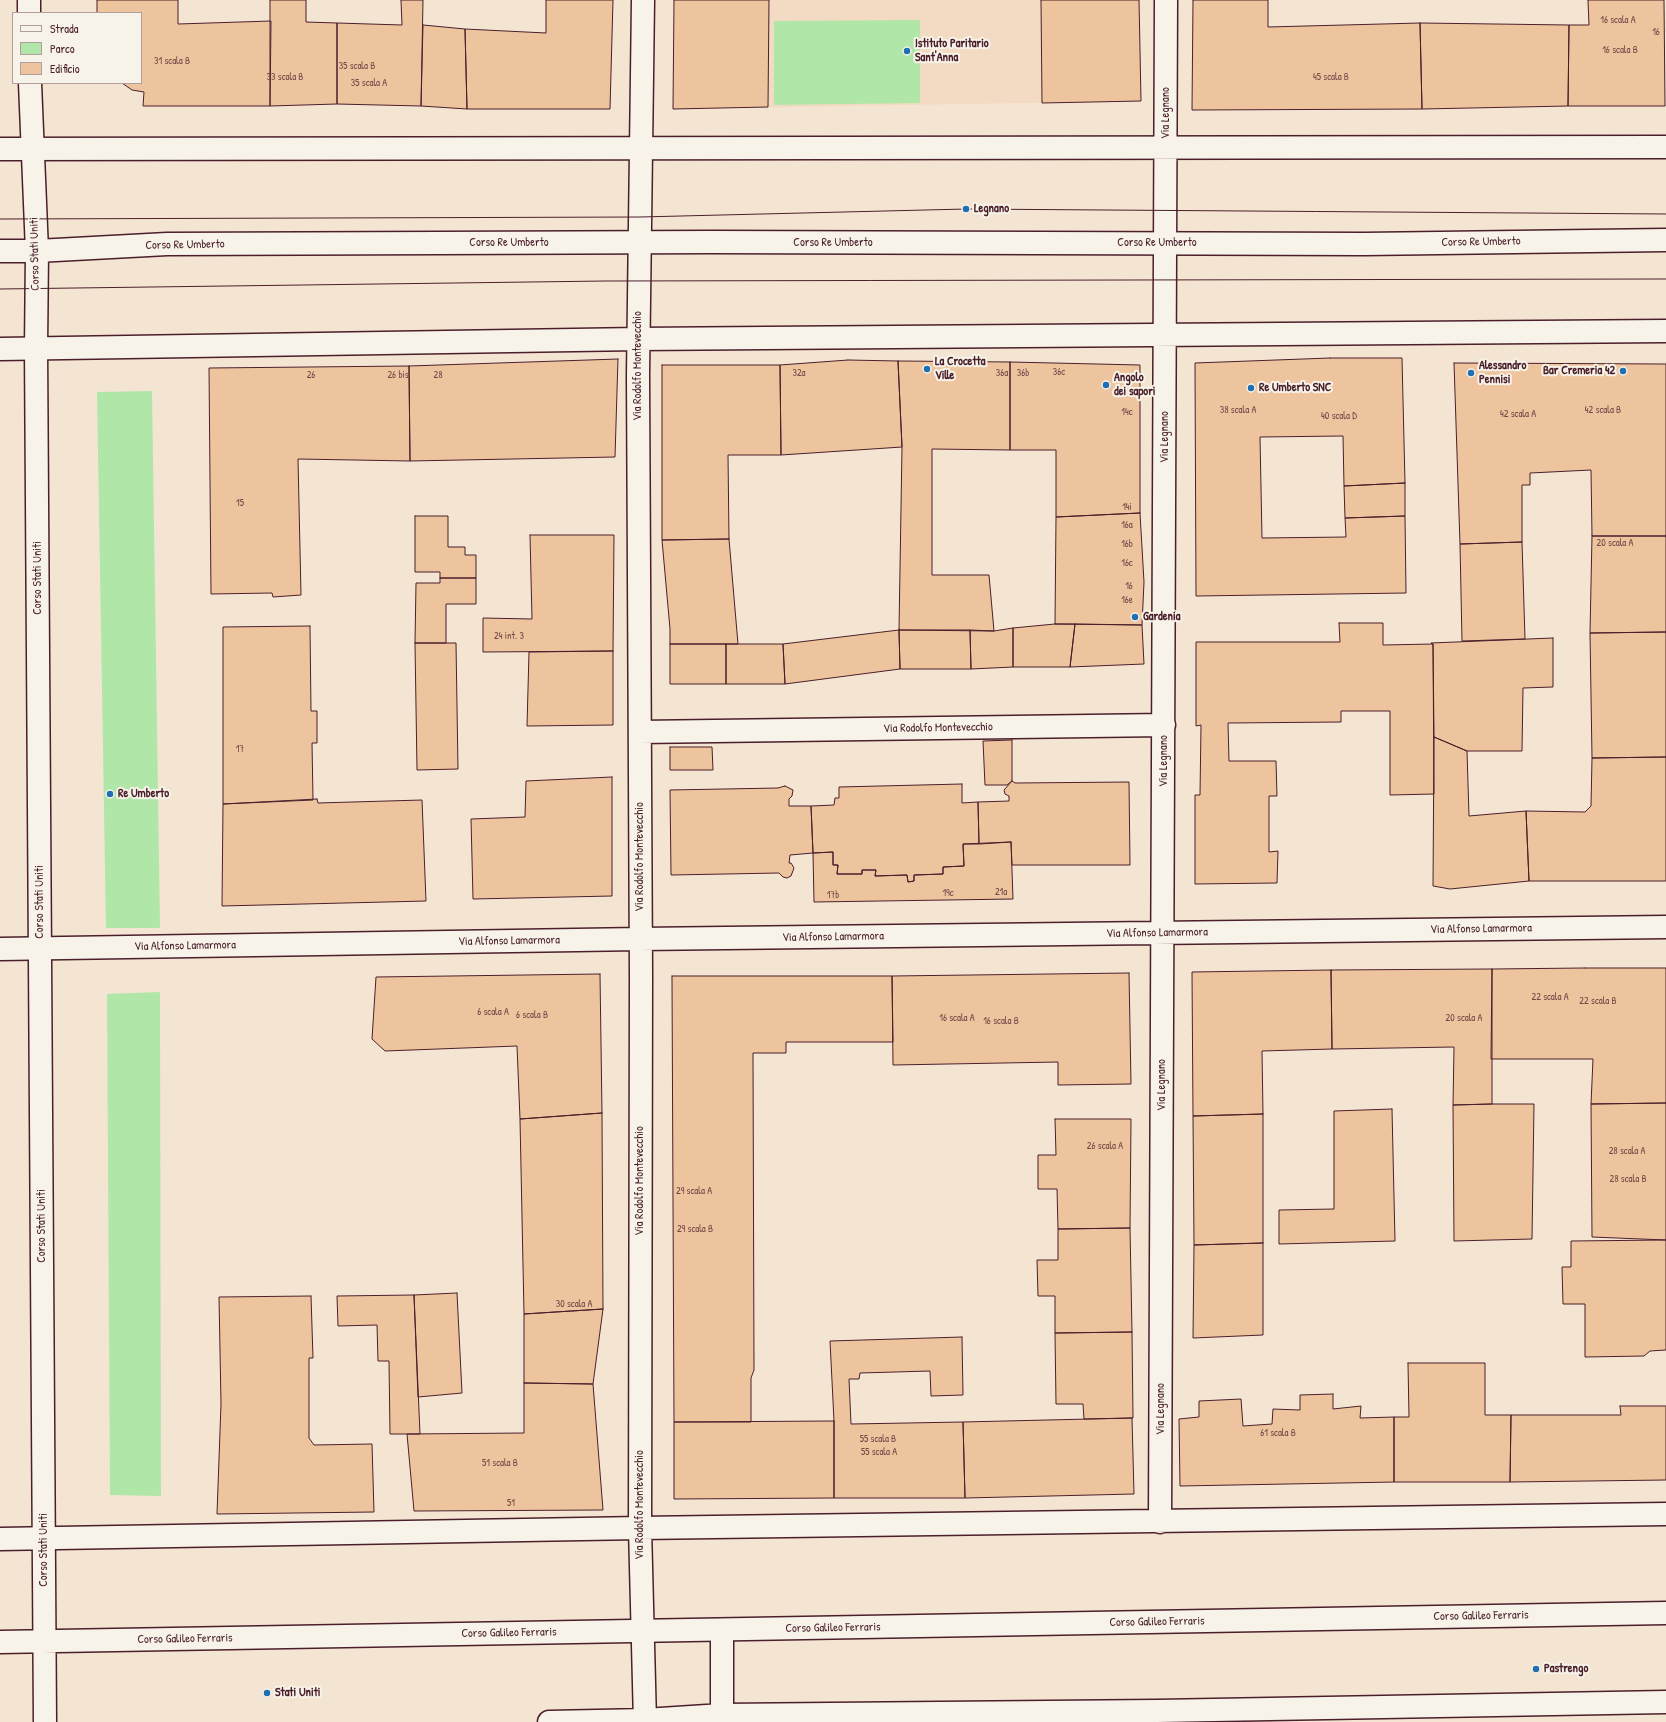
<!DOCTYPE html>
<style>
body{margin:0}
#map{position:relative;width:1666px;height:1722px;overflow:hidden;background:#f4e5d2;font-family:"Patrick Hand",sans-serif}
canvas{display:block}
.legend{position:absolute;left:12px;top:12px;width:130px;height:72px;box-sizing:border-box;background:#f7f3e8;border:1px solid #b29e9c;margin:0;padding:5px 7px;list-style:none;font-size:12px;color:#4a1f2b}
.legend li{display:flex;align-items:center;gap:8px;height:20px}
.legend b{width:20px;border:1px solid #b29e9c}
</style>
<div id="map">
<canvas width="1666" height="1722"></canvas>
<ul class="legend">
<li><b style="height:5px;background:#f7f3e8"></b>Strada</li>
<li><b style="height:11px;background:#b1e6a9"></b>Parco</li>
<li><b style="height:11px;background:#eec49e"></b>Edificio</li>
</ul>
</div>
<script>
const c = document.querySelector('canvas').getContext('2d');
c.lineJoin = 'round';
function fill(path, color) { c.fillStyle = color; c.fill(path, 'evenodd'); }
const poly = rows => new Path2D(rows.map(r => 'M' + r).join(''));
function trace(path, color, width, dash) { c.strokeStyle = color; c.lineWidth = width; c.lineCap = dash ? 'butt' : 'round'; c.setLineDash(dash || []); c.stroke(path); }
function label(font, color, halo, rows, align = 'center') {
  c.font = font + ' "Patrick Hand",sans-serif'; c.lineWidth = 4; c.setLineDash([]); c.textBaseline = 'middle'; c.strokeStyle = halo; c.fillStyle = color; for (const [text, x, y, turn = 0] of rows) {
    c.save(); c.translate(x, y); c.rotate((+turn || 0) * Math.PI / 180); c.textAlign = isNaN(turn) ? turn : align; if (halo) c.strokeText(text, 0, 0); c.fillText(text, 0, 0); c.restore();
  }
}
const built = poly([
 [674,0,1139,0,1141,101,673,109]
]);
const green = poly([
 [920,20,920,103,774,105,774,21],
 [152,391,160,928,106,928,97,392],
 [160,992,161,1496,110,1495,107,994]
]);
const building = poly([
 [97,0,178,0,178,24,271,21,270,106,143,106,144,92,132,90,122,83,141,83,141,13,97,13,97,0],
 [270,0,306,0,306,22,337,23,337,104,270,106,270,0],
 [401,0,423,0,421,106,337,104,337,23,402,25,401,0],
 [546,0,613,0,610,109,467,109,465,29,546,33,546,0],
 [674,0,769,0,768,107,673,109,674,0],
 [1041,0,1139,0,1141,101,1042,103,1041,0],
 [1193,0,1268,0,1268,27,1420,23,1422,109,1192,110,1193,0],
 [1588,0,1664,0,1665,106,1568,106,1569,25,1589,25,1588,0],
 [1420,23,1569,25,1568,106,1422,109,1420,23],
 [423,25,465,29,467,109,421,106,423,25],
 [1330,358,1402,358,1405,483,1344,486,1343,436,1260,437,1262,538,1346,537,1345,518,1405,516,1406,593,1196,596,1195,363,1330,358],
 [618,359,615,457,410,461,409,366,618,359],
 [848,360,898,361,902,447,781,455,780,365,848,360],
 [898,361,1010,362,1010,450,932,449,932,575,989,575,994,631,899,630,902,447,898,361],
 [1010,362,1140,365,1140,513,1056,517,1056,450,1010,450,1010,362],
 [1454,363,1666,364,1666,536,1592,536,1591,470,1530,473,1530,485,1522,485,1522,542,1460,544,1454,363],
 [662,365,780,365,781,455,728,455,729,539,662,540,662,365],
 [409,366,410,461,298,459,301,595,273,597,272,593,211,594,209,368,409,366],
 [1405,483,1405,516,1345,518,1344,486,1405,483],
 [1140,513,1144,582,1142,625,1055,624,1056,517,1140,513],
 [415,516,448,516,448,547,465,547,465,555,476,555,476,578,440,578,440,572,415,572,415,516],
 [530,535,614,535,613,651,483,652,483,618,532,619,530,535],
 [1592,536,1666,536,1666,632,1590,633,1592,536],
 [729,539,738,644,670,644,670,629,662,540,729,539],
 [1522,542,1525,639,1462,641,1460,544,1522,542],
 [440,578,476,578,476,604,446,604,446,643,415,643,416,583,440,583,440,578],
 [1339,623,1383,623,1383,645,1433,644,1434,794,1390,795,1390,711,1341,711,1341,722,1228,723,1229,761,1276,761,1277,796,1269,796,1269,852,1278,851,1277,883,1195,884,1195,795,1200,795,1201,725,1196,726,1196,642,1340,642,1339,623],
 [1055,624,1075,624,1070,667,1013,667,1013,628,1055,624],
 [1075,624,1142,625,1144,664,1070,667,1075,624],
 [310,626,311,711,317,711,317,743,312,743,313,800,223,804,223,627,310,626],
 [1013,628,1013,667,971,669,970,630,994,631,1013,628],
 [899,630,970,630,971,669,900,669,899,630],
 [899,630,900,669,785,684,783,644,899,630],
 [1666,632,1666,757,1592,758,1590,633,1666,632],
 [1553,638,1553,687,1523,688,1522,751,1467,751,1434,737,1433,644,1431,643,1553,638],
 [415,643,456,643,458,769,417,770,415,643],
 [670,644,726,644,726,684,670,684,670,644],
 [726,644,783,644,785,684,726,684,726,644],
 [613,651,613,725,527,726,529,652,613,651],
 [1434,737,1467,751,1469,816,1526,811,1529,881,1450,889,1433,886,1434,737],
 [1012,740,1012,781,1007,785,985,785,983,741,1012,740],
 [670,747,712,747,713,770,670,770,670,747],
 [1666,757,1666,881,1529,881,1526,811,1585,812,1591,806,1592,758,1666,757],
 [612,777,612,896,473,899,471,819,525,817,526,781,612,777],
 [1012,781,1015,783,1129,782,1130,865,1012,865,1011,842,979,844,978,802,1009,801,1009,796,1005,794,1004,790,1012,781],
 [962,784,962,803,978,802,979,844,963,844,964,866,943,867,943,874,914,875,914,881,908,882,907,875,875,876,876,870,862,870,862,874,837,874,838,865,833,865,833,852,813,853,811,806,834,805,835,798,839,798,839,787,962,784],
 [785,786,793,790,792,796,789,799,789,806,811,806,813,853,790,855,789,863,791,863,794,868,791,876,787,878,783,877,779,873,671,875,670,790,778,788,785,786],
 [317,799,318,803,422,800,426,901,222,906,223,804,317,799],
 [1011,842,1013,899,814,902,813,853,833,852,833,865,838,865,837,874,862,874,862,870,876,870,875,876,907,875,908,882,914,881,914,875,943,874,943,867,964,866,963,844,1011,842],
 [1585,968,1666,968,1666,1103,1591,1104,1593,1059,1491,1059,1492,969,1585,968],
 [1492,969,1492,1104,1453,1105,1454,1047,1332,1049,1331,970,1492,969],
 [1331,970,1332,1049,1262,1051,1263,1114,1193,1116,1192,972,1331,970],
 [1129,973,1131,1084,1058,1085,1058,1062,893,1065,892,976,1129,973],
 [600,974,602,1113,520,1119,517,1046,385,1051,372,1039,376,977,600,974],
 [672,976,892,976,893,1042,786,1042,786,1053,753,1053,754,1370,751,1378,751,1422,674,1422,672,976],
 [1666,1103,1666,1240,1592,1237,1591,1104,1666,1103],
 [1492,1104,1534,1104,1532,1239,1454,1241,1453,1105,1492,1104],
 [1392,1109,1395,1241,1279,1244,1279,1210,1334,1209,1334,1111,1392,1109],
 [602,1113,603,1309,524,1314,520,1119,602,1113],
 [1263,1114,1263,1243,1194,1245,1193,1116,1263,1114],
 [1055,1119,1131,1119,1130,1228,1058,1229,1057,1189,1038,1189,1038,1155,1056,1155,1055,1119],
 [1130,1228,1132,1332,1055,1333,1055,1296,1038,1296,1037,1260,1058,1260,1058,1229,1130,1228],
 [1666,1240,1666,1350,1650,1351,1644,1356,1585,1357,1585,1304,1563,1304,1562,1267,1571,1267,1571,1241,1666,1240],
 [1263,1243,1263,1335,1193,1338,1194,1245,1263,1243],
 [457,1293,462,1393,418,1397,414,1295,457,1293],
 [414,1295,420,1434,390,1434,389,1361,378,1361,377,1325,338,1326,337,1296,414,1295],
 [311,1296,313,1358,309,1358,309,1438,314,1445,372,1444,374,1512,217,1514,221,1404,219,1297,311,1296],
 [603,1309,593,1384,524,1383,524,1314,603,1309],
 [1132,1332,1133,1418,1084,1419,1083,1404,1056,1404,1055,1333,1132,1332],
 [962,1337,963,1395,931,1396,930,1371,860,1373,859,1379,849,1379,851,1424,963,1422,965,1498,834,1498,834,1421,830,1341,962,1337],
 [1408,1363,1485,1363,1485,1415,1511,1415,1510,1482,1394,1482,1394,1417,1409,1417,1408,1363],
 [524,1383,593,1384,603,1510,414,1511,407,1434,524,1433,524,1383],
 [1333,1394,1333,1409,1361,1406,1360,1418,1394,1417,1394,1482,1180,1486,1179,1419,1199,1417,1199,1401,1241,1399,1243,1426,1272,1424,1273,1409,1300,1410,1300,1395,1333,1394],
 [1620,1406,1666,1406,1666,1480,1510,1482,1511,1415,1621,1415,1620,1406],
 [1132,1418,1134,1494,965,1498,963,1422,1132,1418],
 [834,1421,834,1498,674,1499,674,1422,834,1421]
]);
const minor = poly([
 [643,0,638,375,641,976,640,1528,645,1722],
 [0,149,1666,147],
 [0,349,638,339,1666,331],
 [640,732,1164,725],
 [0,949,640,939,1666,927],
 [1160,1522,1166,0],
 [0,1539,640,1528,1666,1514],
 [722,1630,722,1722],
 [549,1722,645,1720,722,1715,1157,1711,1666,1702]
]);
const tertiary = poly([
 [29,0,29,13],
 [30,83,37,251]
]);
const secondary = poly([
 [0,251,37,251,167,244,711,242,1364,244,1666,240],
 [37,251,36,348,45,1722],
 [0,1642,1666,1613]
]);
const tram = poly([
 [0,219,640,217,966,209,1666,214],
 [0,289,605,281,1666,279]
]);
const markers = [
 [907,51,4,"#1f6fb2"],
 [966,209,4,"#1f6fb2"],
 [927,369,4,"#1f6fb2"],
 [1623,371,4,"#1f6fb2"],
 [1471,373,4,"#1f6fb2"],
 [1106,385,4,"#1f6fb2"],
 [1251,388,4,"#1f6fb2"],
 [1135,617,4,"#1f6fb2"],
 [110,794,4,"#1f6fb2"],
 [1536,1669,4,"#1f6fb2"],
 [267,1693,4,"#1f6fb2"]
];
const numberNames = [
 ["16 scala A",1618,20],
 ["16",1656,32],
 ["16 scala B",1620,50],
 ["31 scala B",172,61],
 ["35 scala B",357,66],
 ["33 scala B",285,77],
 ["45 scala B",1331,77],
 ["35 scala A",369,83],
 ["36c",1059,372],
 ["32a",799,373],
 ["36a",1002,373],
 ["36b",1023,373],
 ["26",311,375],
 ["26 bis",398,375],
 ["28",438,375],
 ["38 scala A",1238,410],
 ["42 scala B",1603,410],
 ["14c",1127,412],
 ["42 scala A",1518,414],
 ["40 scala D",1339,416],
 ["15",240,503],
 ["14i",1127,507],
 ["16a",1127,525],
 ["20 scala A",1615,543],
 ["16b",1127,544],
 ["16c",1127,563],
 ["16",1129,586],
 ["16e",1127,600],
 ["24 int. 3",509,636],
 ["17",240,749],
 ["21a",1001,892],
 ["19c",948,893],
 ["17b",833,895],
 ["22 scala A",1550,997],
 ["22 scala B",1598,1001],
 ["6 scala A",493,1012],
 ["6 scala B",532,1015],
 ["16 scala A",957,1018],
 ["20 scala A",1464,1018],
 ["16 scala B",1001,1021],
 ["26 scala A",1105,1146],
 ["28 scala A",1627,1151],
 ["28 scala B",1628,1179],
 ["29 scala A",694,1191],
 ["29 scala B",695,1229],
 ["30 scala A",574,1304],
 ["61 scala B",1278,1433],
 ["55 scala B",878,1439],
 ["55 scala A",879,1452],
 ["51 scala B",500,1463],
 ["51",511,1503]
];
const poiNames = [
 ["Istituto Paritario",915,44],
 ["Sant'Anna",915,58],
 ["Legnano",974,209],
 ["La Crocetta",935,362],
 ["Ville",935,376],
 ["Alessandro",1479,366],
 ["Pennisi",1479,380],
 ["Bar Cremeria 42",1615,371,"right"],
 ["Angolo",1114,378],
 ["dei sapori",1114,392],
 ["Re Umberto SNC",1259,388],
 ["Gardenia",1143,617],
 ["Re Umberto",118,794],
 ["Pastrengo",1544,1669],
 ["Stati Uniti",275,1693]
];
const streetNames = [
 ["Via Legnano",1166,113,-90],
 ["Corso Re Umberto",1481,242,-1],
 ["Corso Re Umberto",509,243],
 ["Corso Re Umberto",833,243],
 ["Corso Re Umberto",1157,243],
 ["Corso Re Umberto",185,245,-1],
 ["Corso Stati Uniti",35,254,-91],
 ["Via Rodolfo Montevecchio",638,366,-90],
 ["Via Legnano",1165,437,-90],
 ["Corso Stati Uniti",38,578,-90],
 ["Via Rodolfo Montevecchio",938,728,-1],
 ["Via Legnano",1164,761,-90],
 ["Via Rodolfo Montevecchio",640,857,-90],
 ["Corso Stati Uniti",40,902,-90],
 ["Via Alfonso Lamarmora",1481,929,-1],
 ["Via Alfonso Lamarmora",1157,933,-1],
 ["Via Alfonso Lamarmora",833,937,-1],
 ["Via Alfonso Lamarmora",509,941,-1],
 ["Via Alfonso Lamarmora",185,946,-1],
 ["Via Legnano",1162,1085,-90],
 ["Via Rodolfo Montevecchio",640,1181,-90],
 ["Corso Stati Uniti",42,1226,-90],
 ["Via Legnano",1161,1409,-90],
 ["Via Rodolfo Montevecchio",640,1505,-90],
 ["Corso Stati Uniti",44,1550,-90],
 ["Corso Galileo Ferraris",1481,1616,-1],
 ["Corso Galileo Ferraris",1157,1622,-1],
 ["Corso Galileo Ferraris",833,1628,-1],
 ["Corso Galileo Ferraris",509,1633,-1],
 ["Corso Galileo Ferraris",185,1639,-1]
];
fill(built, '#f2dbc2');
fill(green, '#b1e6a9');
fill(building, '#eec49e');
trace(building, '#4a1f2b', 1);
trace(minor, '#4a1f2b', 25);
trace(tertiary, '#4a1f2b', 25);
trace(secondary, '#4a1f2b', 25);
trace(minor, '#f7f3e8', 22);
trace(tertiary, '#f7f3e8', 22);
trace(secondary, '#f7f3e8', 22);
trace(tram, '#4a1f2b', 1);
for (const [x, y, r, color] of markers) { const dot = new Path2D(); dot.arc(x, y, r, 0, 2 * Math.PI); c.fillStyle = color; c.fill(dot); trace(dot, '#f7f3e8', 1.5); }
label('10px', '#734848', null, numberNames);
label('bold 12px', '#4a1f2b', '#f7f3e8', poiNames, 'left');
label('12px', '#4a1f2b', '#f7f3e8', streetNames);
</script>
